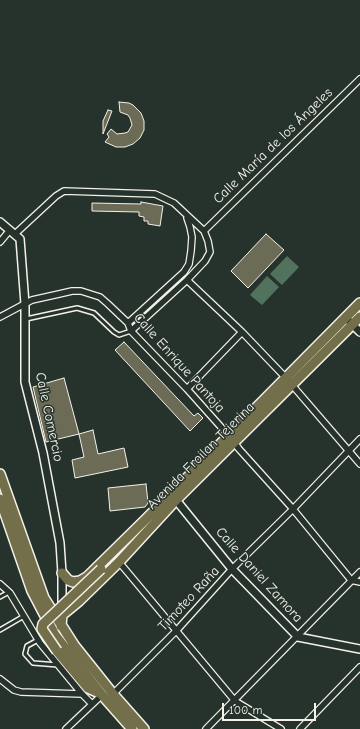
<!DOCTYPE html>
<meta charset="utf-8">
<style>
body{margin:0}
#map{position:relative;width:360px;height:729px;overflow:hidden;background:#26332d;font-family:"Comic Neue",sans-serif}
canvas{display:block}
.scale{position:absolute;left:222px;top:703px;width:94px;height:18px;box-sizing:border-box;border:2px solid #f4f1e8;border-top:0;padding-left:5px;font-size:12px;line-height:14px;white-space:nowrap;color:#f4f1e8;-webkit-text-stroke:3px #26332d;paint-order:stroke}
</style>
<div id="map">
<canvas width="360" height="729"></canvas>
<div class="scale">100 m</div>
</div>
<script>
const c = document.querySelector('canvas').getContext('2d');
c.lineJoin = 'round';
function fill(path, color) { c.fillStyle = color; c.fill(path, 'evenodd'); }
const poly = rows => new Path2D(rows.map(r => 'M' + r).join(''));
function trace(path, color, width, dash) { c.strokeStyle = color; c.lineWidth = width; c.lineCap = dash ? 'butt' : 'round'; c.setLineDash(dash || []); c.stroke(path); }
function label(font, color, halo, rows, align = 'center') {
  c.font = font + ' "Comic Neue",sans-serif'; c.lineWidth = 3; c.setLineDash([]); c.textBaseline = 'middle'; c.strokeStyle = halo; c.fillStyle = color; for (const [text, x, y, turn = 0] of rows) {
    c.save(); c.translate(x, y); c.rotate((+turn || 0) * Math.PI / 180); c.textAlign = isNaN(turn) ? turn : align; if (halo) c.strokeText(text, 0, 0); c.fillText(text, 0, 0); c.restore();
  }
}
const green = poly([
 [287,256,299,267,282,285,270,274],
 [267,276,279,287,262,305,250,295]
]);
const building = poly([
 [119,102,129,103,133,105,141,113,144,121,144,130,140,138,133,144,125,147,116,147,105,142,109,137,107,134,111,129,117,134,125,133,128,132,132,125,130,118,128,115,120,112,119,102],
 [108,110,112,111,103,134,103,121,108,110],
 [141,202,163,206,160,226,148,224,148,221,144,221,144,217,139,216,139,212,92,211,92,203,141,204,141,202],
 [266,234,284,250,248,288,231,271,266,234],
 [124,342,194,416,198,413,203,418,190,431,115,350,124,342],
 [64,378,79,434,46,442,33,387,64,378],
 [93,430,98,454,124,448,128,467,75,478,72,460,84,457,79,434,93,430],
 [146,484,148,503,145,507,110,511,108,488,146,484]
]);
const service = poly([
 [26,319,77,308,94,313,114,332,119,335,131,331],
 [0,597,9,592],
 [0,630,24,616],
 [38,640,27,646,25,654,33,663,58,665]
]);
const minor = poly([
 [204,231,360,79],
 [15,234,56,196,64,191,155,194,174,203,204,231,208,241,210,252,205,261,187,280,131,331],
 [0,242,10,230],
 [187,280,242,332,286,378,360,464],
 [0,317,32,300,59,294,72,291,81,291,100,297,108,304,128,323,131,331,187,389,229,436,239,449,293,509,351,580],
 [128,323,184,272,189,264,191,251,192,237,190,227,187,218],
 [187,389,242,332],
 [119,562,235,701,281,729],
 [351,580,360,582],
 [0,584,10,593,40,643,82,694,92,704],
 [0,679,14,690,21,692,82,694],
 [113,694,177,630,232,569,293,509,360,439],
 [66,729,102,695],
 [206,729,360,572],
 [300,729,360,667]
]);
const tertiary = poly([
 [0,222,20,239,25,304,25,382,43,453,60,543,62,573,62,609],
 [346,318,360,332],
 [176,500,232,569,298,637,360,649]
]);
const primary = poly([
 [0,474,44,598,74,645,113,694,144,729],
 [0,499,32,591,55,635,102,695,132,729],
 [62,573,68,580,73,582,80,581,87,577,146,519,360,303],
 [61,626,62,615,79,601,119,562,176,500,360,317],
 [57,651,88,688,99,693]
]);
const primaryBridge = poly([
 [57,651,42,629,43,624,101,569]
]);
const streetNames = [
 ["Calle María de los Ángeles",273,146,-44],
 ["Calle Enrique Pantoja",179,363,48],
 ["Calle Comercio",49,417,78],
 ["Avenida Froilan Tejerina",201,456,-45],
 ["Calle Daniel Zamora",259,575,48],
 ["Timoteo Raña",189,599,-47]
];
fill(green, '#51735e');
fill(building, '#6c6b56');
trace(building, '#f4f1e8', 1);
trace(service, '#f4f1e8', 6);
trace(minor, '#f4f1e8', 8);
trace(tertiary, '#f4f1e8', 10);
trace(primary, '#f4f1e8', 12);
trace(service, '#26332d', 3);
trace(minor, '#26332d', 5.5);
trace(tertiary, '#26332d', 7);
trace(primary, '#726f4a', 9);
trace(primaryBridge, '#f4f1e8', 12, []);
trace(primaryBridge, '#726f4a', 9);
label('14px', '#f4f1e8', '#26332d', streetNames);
</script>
